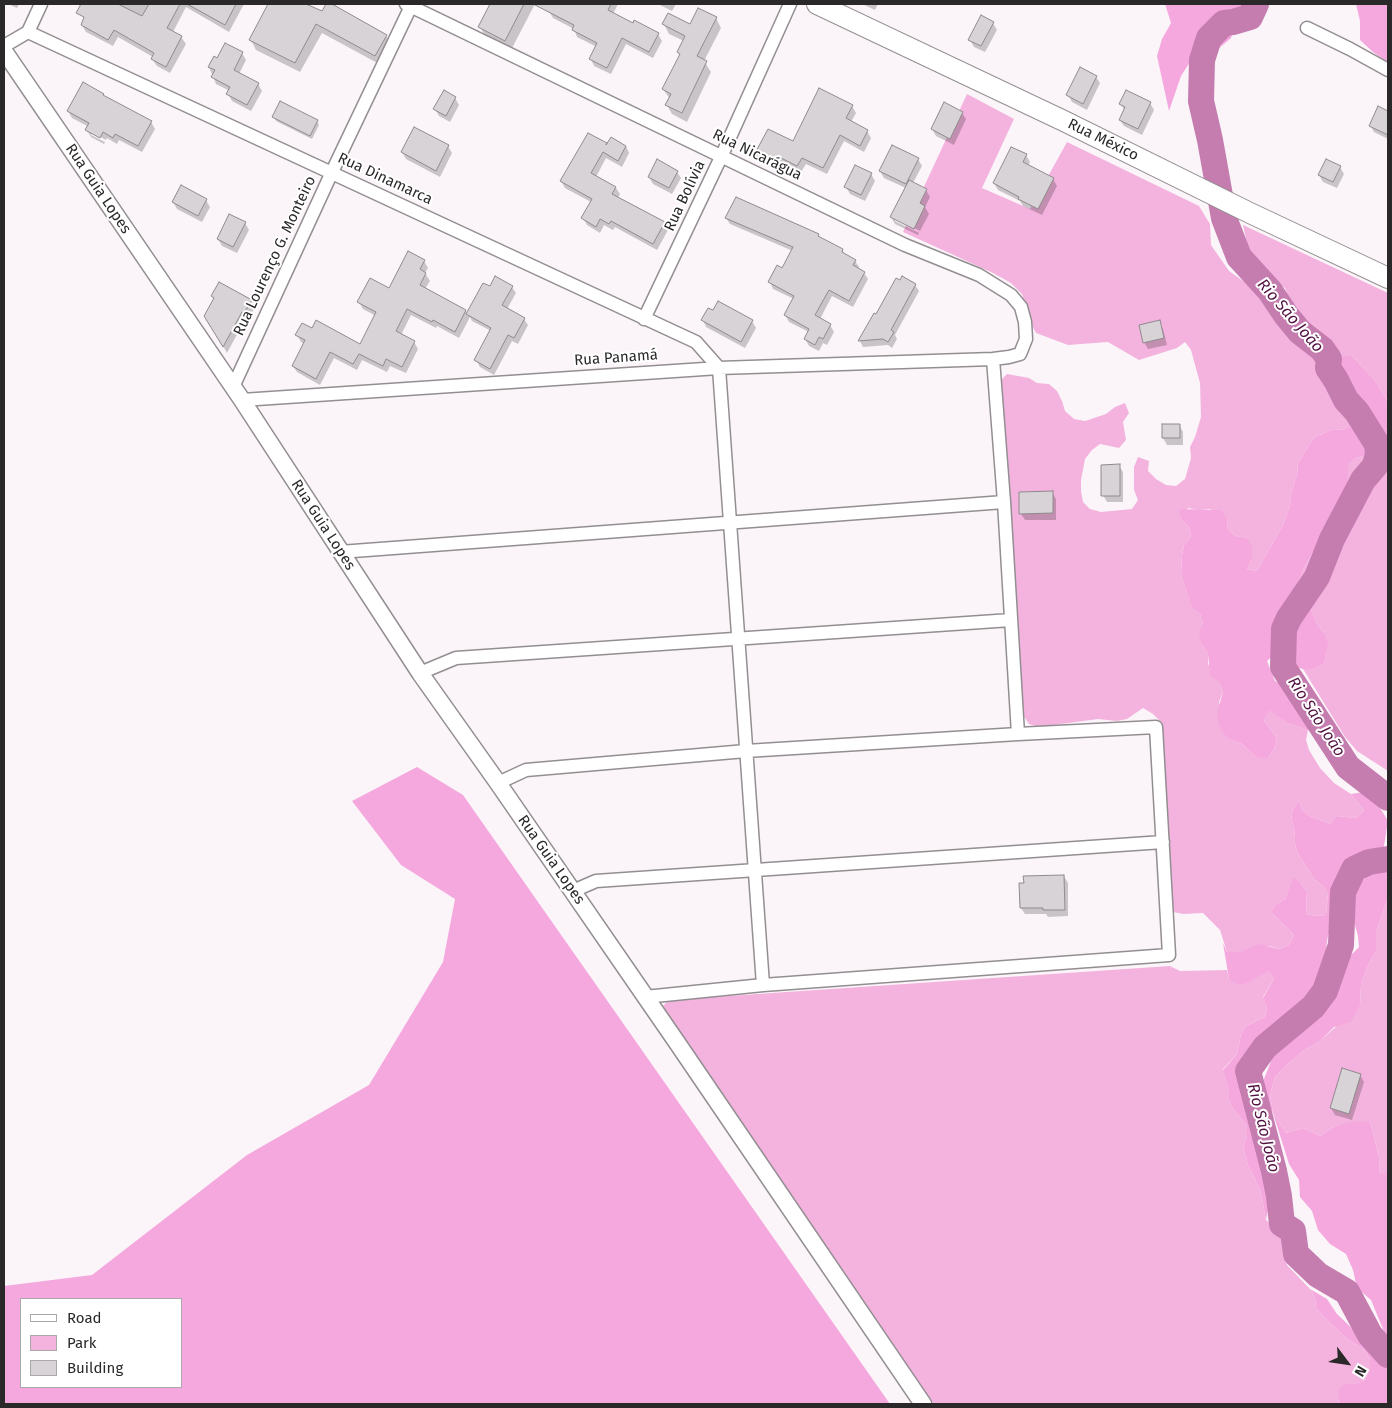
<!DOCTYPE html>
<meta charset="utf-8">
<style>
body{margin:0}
#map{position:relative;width:1392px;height:1408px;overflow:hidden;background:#fbf5f9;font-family:"Fira Sans",sans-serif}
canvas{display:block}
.frame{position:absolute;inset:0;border:5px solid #2a2829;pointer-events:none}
.legend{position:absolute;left:20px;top:1298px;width:162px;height:90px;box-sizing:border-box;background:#fff;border:1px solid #aaa9a9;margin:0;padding:6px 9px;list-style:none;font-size:15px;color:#2a2829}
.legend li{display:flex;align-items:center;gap:10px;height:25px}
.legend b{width:25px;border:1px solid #aaa9a9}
.north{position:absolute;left:1322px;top:1338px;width:50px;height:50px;-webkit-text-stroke:4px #fff;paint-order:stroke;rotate:121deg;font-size:14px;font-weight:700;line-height:20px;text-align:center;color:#2a2829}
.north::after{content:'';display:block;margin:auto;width:18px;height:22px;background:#2a2829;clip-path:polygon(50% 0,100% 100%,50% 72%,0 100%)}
</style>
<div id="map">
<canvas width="1392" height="1408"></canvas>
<div class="frame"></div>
<ul class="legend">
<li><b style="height:6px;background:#fff"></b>Road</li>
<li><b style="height:14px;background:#f3b3de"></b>Park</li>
<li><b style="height:14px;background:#d8d3d7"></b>Building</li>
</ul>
<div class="north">N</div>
</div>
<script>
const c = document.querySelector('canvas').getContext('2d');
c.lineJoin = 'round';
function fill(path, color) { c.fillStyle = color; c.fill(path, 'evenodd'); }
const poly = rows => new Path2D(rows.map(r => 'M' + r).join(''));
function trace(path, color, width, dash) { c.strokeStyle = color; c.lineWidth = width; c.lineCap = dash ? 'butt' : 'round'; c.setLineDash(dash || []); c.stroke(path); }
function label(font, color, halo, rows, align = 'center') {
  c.font = font + ' "Fira Sans",sans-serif'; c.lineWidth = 4; c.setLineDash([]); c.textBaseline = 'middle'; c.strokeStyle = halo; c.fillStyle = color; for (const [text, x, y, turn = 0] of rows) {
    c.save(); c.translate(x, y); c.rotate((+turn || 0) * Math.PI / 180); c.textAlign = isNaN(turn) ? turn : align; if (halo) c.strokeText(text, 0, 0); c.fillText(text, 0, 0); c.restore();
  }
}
const green = poly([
 [967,94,1014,119,982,188,1030,209,1067,142,1199,206,1210,224,1211,245,1229,271,1256,290,1292,327,1304,343,1319,354,1320,364,1323,372,1334,388,1352,425,1343,430,1333,429,1315,437,1309,445,1298,463,1297,474,1291,495,1290,505,1283,525,1257,571,1247,569,1252,559,1247,538,1236,536,1228,530,1227,519,1210,509,1198,510,1188,508,1181,519,1189,527,1191,537,1184,545,1182,555,1181,575,1192,606,1200,614,1203,624,1202,645,1208,654,1208,664,1219,682,1223,692,1219,702,1231,740,1242,744,1257,758,1268,758,1274,749,1277,738,1264,721,1269,709,1287,723,1308,730,1306,740,1309,750,1320,768,1334,783,1351,794,1364,810,1356,818,1336,816,1330,824,1310,816,1302,810,1299,800,1293,809,1291,819,1295,830,1294,840,1297,852,1315,880,1323,886,1328,894,1326,915,1316,916,1306,914,1307,892,1301,883,1293,878,1285,899,1276,904,1271,912,1294,935,1289,945,1279,949,1269,946,1240,952,1227,952,1220,930,1203,913,1183,914,1173,912,1161,722,1153,714,1143,708,1127,719,1117,721,1098,719,1039,727,1029,724,1023,715,999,382,1007,374,1029,378,1037,383,1049,384,1057,391,1062,401,1065,411,1074,419,1085,421,1106,414,1115,407,1125,403,1129,413,1123,422,1126,440,1119,448,1100,444,1092,450,1085,459,1081,480,1081,491,1083,502,1090,509,1101,512,1132,509,1138,500,1134,490,1134,467,1138,457,1149,461,1148,471,1156,479,1166,485,1176,486,1185,479,1191,458,1190,447,1195,437,1201,417,1200,383,1191,350,1185,342,1177,348,1139,360,1108,342,1068,345,1036,333,1031,324,1022,294,1011,283,993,273,903,232],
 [1243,225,1388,293,1388,402,1374,379,1352,356,1340,366,1339,377,1326,345,1310,335,1297,322,1285,288,1270,278,1257,264,1248,248],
 [1367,455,1384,460,1388,455,1388,771,1357,751,1345,737,1303,669,1313,669,1324,664,1326,653,1324,633,1317,624,1309,604,1301,598,1296,589,1304,568,1334,516,1341,495,1347,485,1347,464,1356,458],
 [1388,897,1388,1171,1380,1176,1379,1157,1370,1121,1335,1126,1320,1136,1303,1128,1286,1133,1273,1113,1270,1095,1275,1077,1288,1064,1303,1051,1320,1041,1360,1005,1361,985,1367,967,1376,951,1376,932],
 [1170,966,1180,971,1227,970,1229,979,1268,971,1274,979,1263,997,1267,1008,1265,1017,1246,1026,1241,1034,1237,1054,1223,1069,1229,1090,1229,1100,1233,1109,1247,1126,1247,1136,1243,1146,1248,1165,1260,1189,1266,1220,1284,1235,1284,1255,1287,1265,1310,1289,1315,1297,1316,1308,1323,1316,1346,1338,1364,1350,1370,1359,1370,1369,1365,1380,1337,1392,1339,1404,933,1404,661,1008,669,1000]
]);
const forest = poly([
 [1165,4,1242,4,1231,38,1217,50,1201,45,1181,76,1169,111,1157,56,1162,39,1171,23],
 [1356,4,1388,4,1388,63,1373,52,1360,40,1360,21],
 [1352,356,1374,379,1388,402,1388,455,1384,460,1367,455,1356,458,1348,464,1347,485,1341,495,1334,516,1304,568,1296,589,1301,598,1309,604,1317,624,1324,633,1328,643,1324,664,1313,669,1303,669,1291,666,1275,654,1267,661,1275,681,1284,686,1297,703,1305,710,1309,719,1308,730,1287,723,1269,710,1264,721,1277,738,1274,749,1268,758,1257,758,1242,744,1231,740,1223,733,1219,724,1217,713,1223,692,1219,682,1210,675,1208,654,1202,645,1199,633,1203,624,1200,614,1192,607,1181,575,1182,555,1184,545,1191,537,1189,527,1181,519,1179,509,1221,510,1227,519,1228,530,1236,536,1247,538,1252,547,1252,559,1247,569,1257,571,1283,525,1290,505,1291,495,1297,474,1298,463,1309,445,1315,437,1333,429,1343,430,1352,425,1353,405,1350,394,1339,377,1342,357],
 [417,767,463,795,890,1404,4,1404,4,1286,92,1275,247,1155,369,1085,443,962,455,899,401,865,352,801],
 [181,1299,181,1387,21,1387,21,1299],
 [1370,791,1388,821,1383,852,1346,866,1335,881,1338,900,1337,919,1328,935,1322,978,1317,995,1305,1009,1290,1021,1277,1027,1250,1050,1241,1066,1240,1083,1248,1100,1258,1136,1260,1154,1266,1171,1268,1209,1266,1220,1260,1189,1248,1165,1243,1146,1247,1136,1247,1126,1233,1109,1229,1100,1229,1090,1223,1070,1237,1054,1241,1034,1246,1026,1265,1017,1267,1008,1263,998,1274,979,1268,971,1249,982,1239,985,1229,979,1223,943,1227,952,1240,952,1259,944,1279,949,1289,945,1294,935,1271,912,1276,904,1285,899,1293,877,1301,883,1307,892,1306,914,1316,916,1326,915,1328,894,1323,886,1315,880,1297,852,1294,840,1295,830,1291,819,1293,809,1299,800,1302,810,1310,816,1330,824,1336,816,1356,818,1364,810,1351,794],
 [1388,870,1388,897,1376,932,1376,951,1367,967,1361,985,1360,1005,1351,1022,1334,1027,1320,1041,1303,1051,1288,1064,1275,1077,1270,1095,1273,1113,1286,1133,1303,1128,1320,1136,1335,1126,1353,1122,1370,1121,1379,1157,1380,1175,1388,1171,1388,1348,1385,1334,1371,1300,1357,1288,1353,1270,1346,1254,1330,1244,1318,1230,1312,1211,1300,1197,1299,1180,1289,1164,1273,1113,1265,1097,1264,1079,1277,1046,1304,1018,1333,992,1347,959,1359,947,1358,936,1353,918,1353,900,1358,884,1372,872],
 [1310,1289,1327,1299,1337,1314,1377,1352,1388,1361,1388,1404,1339,1404,1337,1392,1344,1384,1355,1384,1365,1380,1370,1369,1370,1359,1364,1350,1346,1338,1323,1316,1316,1308,1315,1297]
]);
const shadow = poly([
 [8,4,19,4,17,8],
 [90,4,244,4,229,32,186,7,173,32,181,37,186,44,170,73,157,66,152,59,153,57,118,37,113,46,86,32,82,25,85,19,84,16],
 [269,4,304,4,323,13,328,4,330,4,386,36,392,45,381,65,322,33,300,72,256,50,251,40],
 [492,4,535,4,511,50,486,37,480,27],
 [553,4,618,4,613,14,634,25,658,34,662,41,653,58,626,44,611,74,594,66,591,59,597,47,577,37,574,29,553,18,549,11],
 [658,4,676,4,672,11],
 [862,4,878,4,875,10],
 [716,18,721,28,704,61,711,72,687,122,672,114,667,105,670,99,663,89,680,55,678,52,684,41,669,34,664,24,690,25],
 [993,23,997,30,985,52,974,47,970,40],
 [242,53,246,60,239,74,258,84,262,91,251,111,232,101,228,94,230,91,216,84,209,67],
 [1096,77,1100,83,1087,110,1072,102,1068,95],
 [103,95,105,98,151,122,155,129,142,152,119,140,117,144,107,138,104,144,91,137,87,130,89,127,72,118,68,111],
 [91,132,106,140,105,142,91,135],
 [455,98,459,105,450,122,439,116,435,109],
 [1150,103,1154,110,1142,135,1124,126,1120,120,1125,111,1121,104],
 [852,106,856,113,851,122,867,131,871,138,864,152,844,141,827,174,806,164,801,172,783,163,779,171,760,162,756,155,793,143],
 [1379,108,1388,113,1388,139,1374,132,1370,125],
 [962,113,966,119,954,145,936,136,932,129],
 [274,117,317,121,319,125,312,139,276,121],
 [415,128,448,146,452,153,440,177,406,159,402,152],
 [606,144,607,146,626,146,629,153,622,167,606,158,596,177,616,188,620,194,618,198,664,223,668,230,657,250,615,227,613,230,604,225,600,233,587,225,583,218,591,202,565,188,561,181],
 [1026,155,1030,162,1028,166,1053,179,1057,186,1042,215,1023,206,1020,201,998,190,994,183],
 [918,159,922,166,913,183,926,190,930,197,925,207,929,214,920,231,895,218,895,221,919,233,918,235,895,224,891,217,906,188,884,178,880,171],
 [856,167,871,174,875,181,865,201,850,194,846,187],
 [1340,167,1344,174,1337,188,1323,182,1319,175],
 [677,172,681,178,672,194,653,184,649,177],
 [206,200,210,207,202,222,177,209,173,202],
 [726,218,818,234,821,239,842,250,845,255,855,261,859,267,858,269,864,273,868,279,853,307,832,296,820,319,830,325,834,332,827,345,823,343,819,351,809,346,805,339,809,332,789,322,785,315,794,299,773,289,770,282,783,270,793,251,730,224],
 [245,223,249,230,237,253,222,246,218,239],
 [424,261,428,268,425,273,430,281,425,289,466,311,467,314,490,288,512,287,516,293,507,309,524,319,528,325,518,344,512,341,494,375,480,367,476,360,491,331,472,321,470,317,459,338,437,326,436,328,411,315,401,335,414,342,418,349,406,373,390,366,387,372,362,360,357,370,334,358,320,385,297,372,293,366,305,344,301,342,297,335,312,330,361,346,376,316,363,309,359,302,389,289],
 [915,285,919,291,895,335,897,339,892,348,888,345,863,347,860,341],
 [212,296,251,301,255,308,248,319,246,318,227,353,206,316,214,300],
 [703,320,752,321,756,328,745,348,706,327],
 [1159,322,1163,329,1167,345,1148,349,1144,342],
 [1179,425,1183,432,1183,445,1167,445,1163,438],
 [1119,466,1123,472,1123,502,1107,502,1103,495],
 [1052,492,1056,499,1056,520,1025,520,1021,514],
 [1064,876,1068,883,1068,916,1048,917,1046,914,1025,914,1021,908],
 [1360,1075,1364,1082,1352,1120,1335,1115,1331,1108]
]);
const river = poly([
 [1256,4,1250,17,1233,22,1224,23,1209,38,1202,60,1201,101,1210,140,1224,218,1239,257,1270,291,1286,315,1300,332,1322,349,1329,359,1328,368,1336,380,1346,400,1357,412,1377,444,1378,454,1375,466,1363,480,1332,539,1317,577,1289,618,1284,629,1283,667,1348,767,1388,798],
 [1388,859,1369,862,1354,869,1343,892,1341,945,1325,991,1313,1007,1265,1047,1248,1071,1274,1171,1279,1196,1282,1224,1293,1231,1296,1254,1318,1275,1347,1292,1370,1335,1388,1355]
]);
const building = poly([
 [81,4,118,4,142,16,149,4,180,4,167,28,182,36,166,67,151,59,154,53,114,30,108,40,81,25,84,17,76,13,81,4],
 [187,4,236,4,225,25,187,4],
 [268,4,306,4,322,11,326,4,332,4,387,35,375,56,316,24,295,63,249,40,268,4],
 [490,4,524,4,505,41,478,27,490,4],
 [533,4,611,4,608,10,633,23,634,20,659,33,649,52,622,38,607,68,589,59,597,43,572,30,574,25,533,4],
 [698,8,717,17,697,56,707,61,682,113,665,105,671,94,662,89,680,54,677,52,685,36,662,24,668,13,690,24,698,8],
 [981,15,994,22,981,46,968,40,981,15],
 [225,43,243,52,234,70,259,83,247,105,226,94,230,87,211,77,215,70,208,67,214,56,217,58,225,43],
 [1080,67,1097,76,1083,104,1066,95,1080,67],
 [83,82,104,94,103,95,152,121,138,146,115,134,113,138,103,132,100,138,85,130,89,123,67,111,83,82],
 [819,88,853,105,846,118,868,130,860,146,840,135,823,168,802,158,797,166,779,157,775,165,754,155,768,129,793,141,819,88],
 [444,90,456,97,446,116,433,109,444,90],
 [1126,90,1151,102,1138,129,1119,120,1125,107,1119,104,1126,90],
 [280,101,318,120,310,136,272,117,280,101],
 [944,102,963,112,950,139,931,129,944,102],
 [1378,106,1388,111,1388,135,1369,126,1378,106],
 [414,127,449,145,436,171,401,152,414,127],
 [588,133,607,143,606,145,611,137,626,146,618,161,603,152,591,173,616,187,612,194,665,222,653,244,611,221,609,224,600,219,596,227,581,218,592,199,560,181,588,133],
 [892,145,919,158,906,184,879,171,892,145],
 [1011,147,1027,154,1023,162,1054,178,1038,209,1018,199,1019,197,993,183,1011,147],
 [657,159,678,171,669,188,648,177,657,159],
 [1326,159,1341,166,1333,182,1318,175,1326,159],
 [855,165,872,173,861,195,844,187,855,165],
 [909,180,927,189,920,203,925,206,914,229,890,217,909,180],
 [181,185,207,199,198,216,172,202,181,185],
 [736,197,819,234,818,236,843,249,842,252,856,260,853,265,865,272,849,301,829,290,815,315,831,324,823,339,819,337,815,345,804,339,809,329,784,315,794,296,768,282,777,265,782,268,793,247,725,218,736,197],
 [229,214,246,222,233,247,217,239,229,214],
 [408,251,425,260,420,269,426,273,420,285,466,310,455,332,433,320,432,322,407,309,396,331,415,341,402,367,386,359,383,366,359,354,353,364,330,352,316,379,292,366,305,340,295,335,302,323,312,328,316,320,360,344,376,312,357,302,370,278,389,288,408,251],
 [495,276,513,286,502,305,525,318,514,338,508,335,490,369,474,360,491,328,466,314,483,283,490,286,495,276],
 [902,276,916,284,891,330,894,332,888,342,883,339,858,341,874,313,876,314,896,278,900,280,902,276],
 [219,282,252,300,244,313,242,312,223,347,204,316,214,298,211,296,219,282],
 [718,301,753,320,741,342,701,320,708,308,713,310,718,301],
 [1160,320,1164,338,1143,343,1139,325,1160,320],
 [1162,424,1180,424,1180,438,1162,438,1162,424],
 [1120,464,1120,496,1101,496,1101,465,1120,464],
 [1053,491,1053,513,1019,514,1019,492,1053,491],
 [1064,875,1065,910,1043,910,1043,908,1020,908,1019,883,1024,883,1023,876,1064,875],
 [1342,1068,1361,1074,1349,1114,1330,1108,1342,1068]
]);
const minor = poly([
 [1307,28,1350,49,1388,70],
 [28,32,696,342,719,368,763,985],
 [4,46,28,32,41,4],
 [644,319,722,155,790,4],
 [993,359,1004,502,1018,734],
 [233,387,332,172,412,4],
 [242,400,719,368,993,359,1009,357,1020,354,1026,339,1025,322,1021,307,1011,295,979,275,905,245,406,4],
 [340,552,1004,502],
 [420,673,456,658,1011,620],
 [498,783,526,770,746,751,1018,734,1156,727,1169,955,763,985,645,997],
 [573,891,596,881,1163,842]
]);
const tertiary = poly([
 [4,51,242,400,420,673,498,783,678,1044,923,1404]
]);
const primary = poly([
 [817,4,1064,121,1250,213,1388,278]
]);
const streetNames = [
 ["Rua México",1103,140,26],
 ["Rua Nicarágua",757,155,26],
 ["Rua Dinamarca",385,179,25],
 ["Rua Guia Lopes",98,189,56],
 ["Rua Bolívia",685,196,-65],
 ["Rua Lourenço G. Monteiro",275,256,-65],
 ["Rua Panamá",616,358,-4],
 ["Rua Guia Lopes",323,525,57],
 ["Rua Guia Lopes",551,860,55]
];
const waterNames = [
 ["Rio São João",1290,316,49],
 ["Rio São João",1316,717,57],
 ["Rio São João",1263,1128,76]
];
fill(green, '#f3b3de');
fill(forest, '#f5a8dd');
fill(shadow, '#0003');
trace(river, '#c57caf', 26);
fill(building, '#d8d3d7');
trace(building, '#8f8a8d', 1);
trace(minor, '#938e91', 15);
trace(tertiary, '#938e91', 19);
trace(primary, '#938e91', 22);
trace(minor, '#fff', 12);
trace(tertiary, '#fff', 16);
trace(primary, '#fff', 20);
label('15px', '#2a2829', '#fff', streetNames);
label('italic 16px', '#531244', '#fff', waterNames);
</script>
